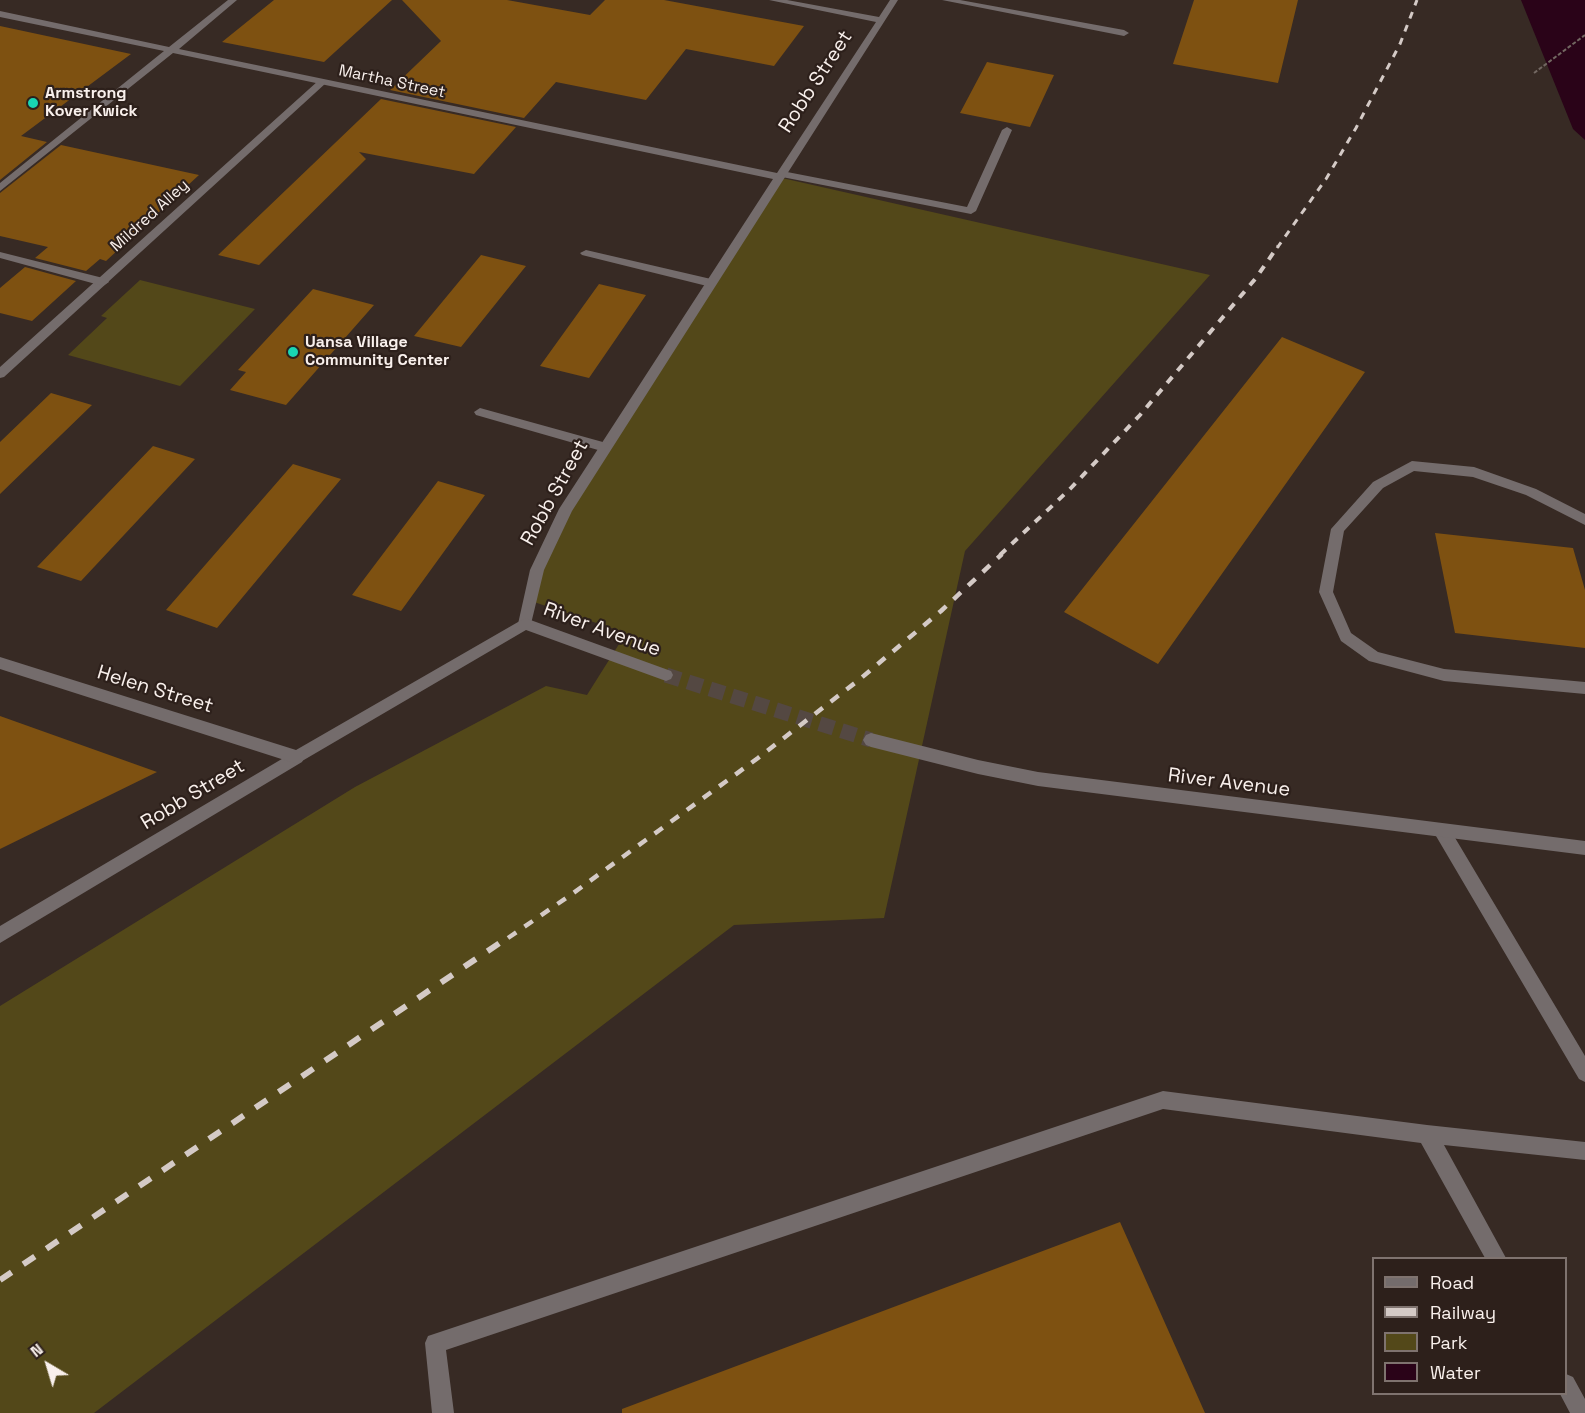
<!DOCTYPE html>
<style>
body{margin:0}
#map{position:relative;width:1585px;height:1413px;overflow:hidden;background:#372a24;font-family:"Space Grotesk",sans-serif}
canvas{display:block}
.legend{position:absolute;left:1372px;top:1257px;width:195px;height:138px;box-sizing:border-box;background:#2d201b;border:2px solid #7f736f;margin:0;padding:8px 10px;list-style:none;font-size:18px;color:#f9f0ec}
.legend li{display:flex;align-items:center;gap:12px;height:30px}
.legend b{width:30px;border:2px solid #7f736f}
.north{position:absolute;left:18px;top:1335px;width:60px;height:60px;-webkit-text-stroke:4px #2d201b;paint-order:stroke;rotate:322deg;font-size:16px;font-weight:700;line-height:24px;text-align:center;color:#f9f0ec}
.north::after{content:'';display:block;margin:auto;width:21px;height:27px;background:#f9f0ec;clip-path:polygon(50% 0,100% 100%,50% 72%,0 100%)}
</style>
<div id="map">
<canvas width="1585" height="1413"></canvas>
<ul class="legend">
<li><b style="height:8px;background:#746c6c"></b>Road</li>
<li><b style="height:8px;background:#d4cac6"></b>Railway</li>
<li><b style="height:16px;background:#534819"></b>Park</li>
<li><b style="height:16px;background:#2a0318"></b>Water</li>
</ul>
<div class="north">N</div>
</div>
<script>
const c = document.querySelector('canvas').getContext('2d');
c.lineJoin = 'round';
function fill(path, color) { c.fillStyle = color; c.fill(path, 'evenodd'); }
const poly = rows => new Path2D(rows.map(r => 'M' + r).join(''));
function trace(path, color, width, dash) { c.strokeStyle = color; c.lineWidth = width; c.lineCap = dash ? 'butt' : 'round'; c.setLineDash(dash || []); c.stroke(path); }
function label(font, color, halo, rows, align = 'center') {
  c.font = font + ' "Space Grotesk",sans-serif'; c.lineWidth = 4.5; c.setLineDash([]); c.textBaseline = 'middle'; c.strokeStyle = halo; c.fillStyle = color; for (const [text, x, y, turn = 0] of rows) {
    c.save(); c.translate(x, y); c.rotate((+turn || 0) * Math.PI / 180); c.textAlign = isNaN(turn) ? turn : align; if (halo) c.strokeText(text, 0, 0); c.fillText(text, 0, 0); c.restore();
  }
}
const green = poly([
 [782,178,1210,275,965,551,884,918,734,925,94,1413,0,1413,0,1006,355,787,546,686,587,695,626,633,531,601,566,509],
 [140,280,255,309,180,386,68,355,107,318,101,316]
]);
const water = poly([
 [1521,0,1585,0,1585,140,1573,129]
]);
const building = poly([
 [274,0,392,0,324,62,222,42],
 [402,0,507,0,590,15,605,0,664,0,804,26,774,66,686,49,646,100,556,82,524,118,390,90,441,41],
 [1194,0,1298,0,1278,83,1173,64],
 [0,26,131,54,21,136,47,142,0,180],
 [987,62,1054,75,1030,127,960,113],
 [381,99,516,127,474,174,359,152,366,159,259,265,218,255],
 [61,145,199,175,106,261,100,259,86,271,35,258,48,247,0,236,0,193],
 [481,255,526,266,461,347,414,336],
 [25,267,76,281,32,321,0,313,0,288],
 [599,284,646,295,589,378,540,366],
 [313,289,374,305,286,405,230,390,246,372,238,370],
 [1282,337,1365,372,1158,664,1064,612],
 [51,393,92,405,0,494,0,442],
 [153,446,195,459,81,581,37,567],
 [293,464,341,479,217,628,166,610],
 [438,481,485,495,401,611,352,595],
 [1435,533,1573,548,1585,590,1585,648,1455,633],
 [0,716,157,772,0,849],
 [1120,1222,1205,1413,622,1413,622,1409]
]);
const tertiaryTunnel = poly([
 [666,675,871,740]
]);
const path = poly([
 [1534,73,1585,35]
]);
const service = poly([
 [942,0,960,0,1124,30,1129,33,1124,36,942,0],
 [318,81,326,83,4,377,0,378,0,367,318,81],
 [1007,127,1012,130,976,211,971,214,782,177,777,174,782,171,967,207,1002,130,1007,127],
 [586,250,711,279,717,283,711,287,582,255,580,253,586,250],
 [480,408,610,444,611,447,605,452,476,415,474,412,480,408],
 [1412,461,1474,467,1536,489,1585,514,1585,525,1526,495,1473,477,1414,471,1383,488,1344,531,1333,592,1351,633,1378,652,1444,669,1585,682,1585,694,1444,681,1369,661,1341,641,1319,592,1331,529,1373,482,1412,461],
 [1442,824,1448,826,1585,1056,1585,1082,1579,1079,1436,836,1434,831,1436,826,1442,824],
 [1163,1091,1427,1125,1585,1142,1585,1160,1444,1145,1506,1258,1485,1258,1421,1143,1163,1109,446,1350,454,1413,432,1413,425,1343,428,1336,1163,1091],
 [1566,1374,1573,1377,1585,1399,1585,1413,1570,1413,1560,1394,1566,1394,1566,1374]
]);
const minor = poly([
 [228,0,237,0,179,49,777,173,876,22,769,0,787,0,879,17,890,0,898,0,572,511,544,570,530,628,525,630,520,628,518,624,530,570,559,509,773,179,173,53,0,191,0,183,164,51,0,17,0,11,169,47,228,0],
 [0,252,107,279,109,282,103,286,0,258,0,252],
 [297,750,302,752,305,757,302,762,0,943,0,926,297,750]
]);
const tertiary = poly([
 [525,618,671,671,673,675,671,679,666,681,526,630,297,764,0,669,0,657,296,750,525,618],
 [871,733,978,760,1038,772,1585,841,1585,855,1038,786,978,774,871,747,866,745,863,740,866,735,871,733]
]);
const railFar3 = poly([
 [1277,248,1326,179,1356,128,1400,44,1417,0]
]);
const railFar2 = poly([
 [1000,555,1070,489,1140,415,1256,278,1278,246]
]);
const railFar1 = poly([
 [508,938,572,894,758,758,860,679,941,611,1002,554]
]);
const rail = poly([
 [0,1280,510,936]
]);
const markers = [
 [33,103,6,"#19d5b2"],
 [293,352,6,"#19d5b2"]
];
const farStreetnames = [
 ["Martha Street",392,82,12],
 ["Mildred Alley",150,216,-42]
];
const farPoinames = [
 ["Armstrong",45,94],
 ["Kover Kwick",45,112],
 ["Uansa Village",305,343],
 ["Community Center",305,361]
];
const streetNames = [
 ["Robb Street",816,82,-57],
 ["Robb Street",555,493,-61],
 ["River Avenue",602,630,20],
 ["Helen Street",155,690,17],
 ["River Avenue",1229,783,7],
 ["Robb Street",193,795,-31]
];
fill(green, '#534819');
fill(water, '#2a0318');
fill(building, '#7e5111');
trace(tertiaryTunnel, '#544842', 15, [15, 8]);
trace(path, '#726761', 2, [4, 2]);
fill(service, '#746c6c');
fill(minor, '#746c6c');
fill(tertiary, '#746c6c');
trace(railFar3, '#d4cac6', 3, [7, 7]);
trace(railFar2, '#d4cac6', 4, [8, 8]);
trace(railFar1, '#d4cac6', 4.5, [10, 10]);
trace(rail, '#d4cac6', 6, [14, 14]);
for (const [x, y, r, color] of markers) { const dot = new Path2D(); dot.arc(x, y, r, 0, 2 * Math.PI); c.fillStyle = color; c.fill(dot); trace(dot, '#2d201b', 2); }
label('16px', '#f9f0ec', '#2d201b', farStreetnames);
label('bold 16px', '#f9f0ec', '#2d201b', farPoinames, 'left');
label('20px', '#f9f0ec', '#2d201b', streetNames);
</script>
